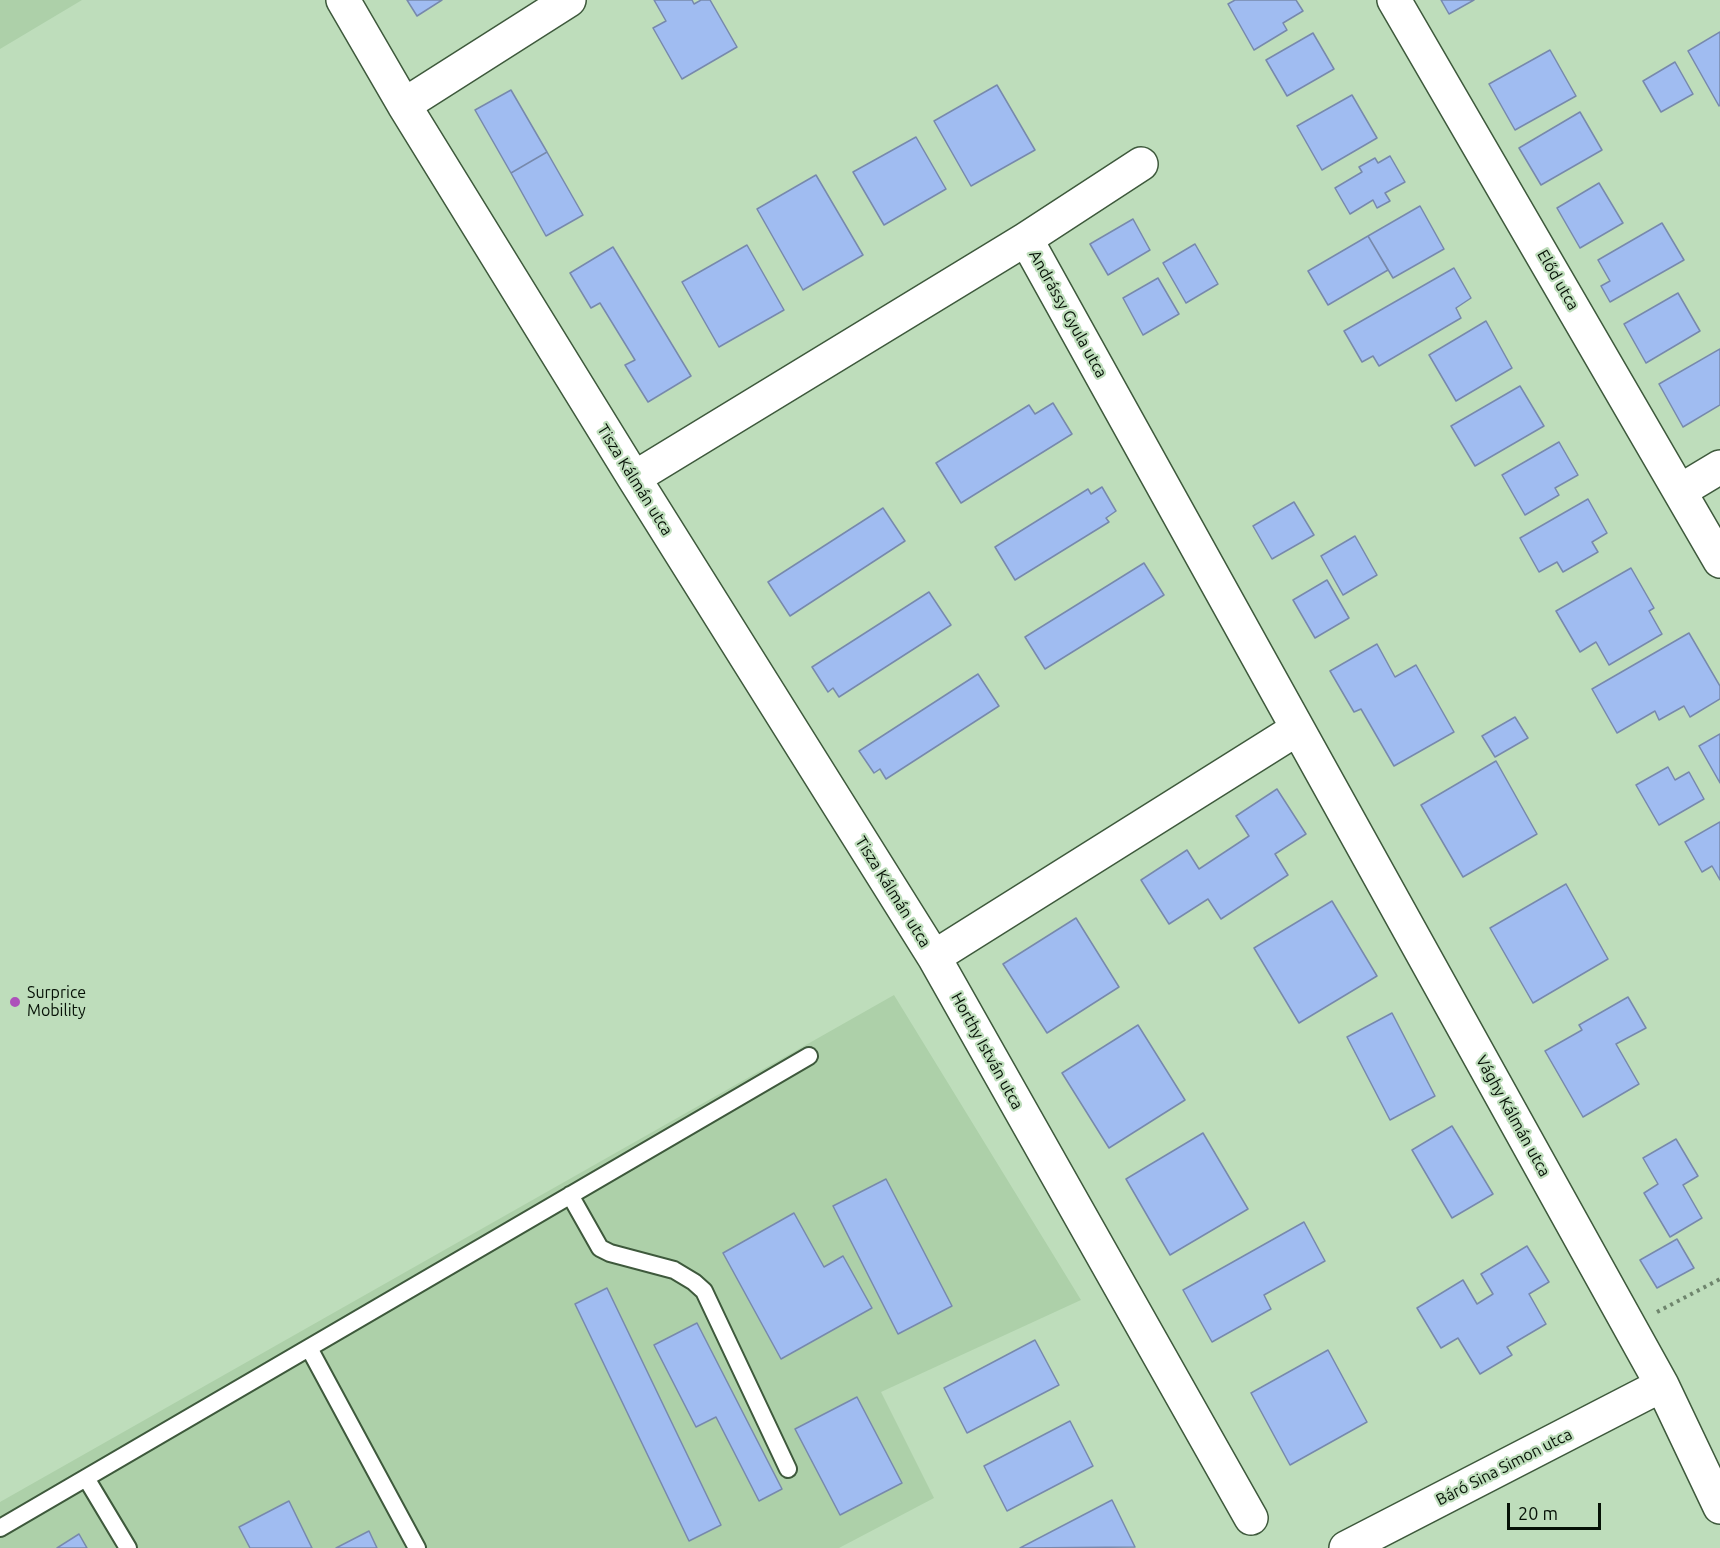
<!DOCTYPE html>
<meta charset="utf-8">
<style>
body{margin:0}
#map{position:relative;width:1720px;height:1548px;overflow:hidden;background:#beddbb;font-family:Ubuntu,sans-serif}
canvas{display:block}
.scale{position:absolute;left:1507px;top:1503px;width:94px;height:27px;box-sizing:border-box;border:3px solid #061106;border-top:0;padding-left:8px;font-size:18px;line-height:21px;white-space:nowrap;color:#061106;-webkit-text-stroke:4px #beddbb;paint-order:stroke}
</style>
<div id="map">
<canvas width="1720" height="1548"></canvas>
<div class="scale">20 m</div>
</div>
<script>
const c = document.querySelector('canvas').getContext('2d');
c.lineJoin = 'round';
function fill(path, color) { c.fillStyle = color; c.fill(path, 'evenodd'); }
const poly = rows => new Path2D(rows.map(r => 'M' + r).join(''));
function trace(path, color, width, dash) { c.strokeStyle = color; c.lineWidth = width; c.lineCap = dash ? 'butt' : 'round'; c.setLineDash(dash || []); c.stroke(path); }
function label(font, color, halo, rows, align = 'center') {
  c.font = font + ' Ubuntu,sans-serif'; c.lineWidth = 4.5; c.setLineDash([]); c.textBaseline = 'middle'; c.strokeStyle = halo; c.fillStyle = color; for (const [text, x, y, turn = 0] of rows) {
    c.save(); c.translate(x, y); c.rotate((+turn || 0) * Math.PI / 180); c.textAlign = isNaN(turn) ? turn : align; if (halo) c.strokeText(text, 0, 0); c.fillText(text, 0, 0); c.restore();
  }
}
const built = poly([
 [0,0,82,0,0,49],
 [894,995,1081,1300,881,1392,934,1498,839,1548,0,1548,0,1502]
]);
const building = poly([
 [407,0,442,0,417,16,407,0],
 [654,0,692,0,694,4,701,0,710,0,737,47,682,79,653,28,666,21,654,0],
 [1235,0,1296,0,1303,11,1283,23,1287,30,1254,50,1228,4,1235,0],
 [1441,0,1474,0,1449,14,1441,0],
 [1720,32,1720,105,1719,106,1688,51,1720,32],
 [1313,33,1334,69,1287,96,1266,60,1313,33],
 [1550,50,1576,96,1515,130,1489,84,1550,50],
 [1675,62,1693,94,1661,112,1643,81,1675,62],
 [997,85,1035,150,971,186,934,121,997,85],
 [511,90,547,152,511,173,475,110,511,90],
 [1352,95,1377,138,1322,170,1297,126,1352,95],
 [1580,112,1602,150,1541,185,1519,148,1580,112],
 [916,137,946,189,884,225,853,172,916,137],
 [547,152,583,215,546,236,511,173,547,152],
 [1390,156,1405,182,1385,193,1390,201,1377,208,1373,200,1350,214,1335,188,1362,172,1359,167,1375,158,1378,163,1390,156],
 [816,175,863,255,803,290,757,209,816,175],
 [1599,183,1623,223,1580,248,1557,208,1599,183],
 [1420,206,1444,249,1393,278,1368,236,1420,206],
 [1133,219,1150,250,1108,275,1090,244,1133,219],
 [1662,223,1684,260,1610,302,1601,286,1610,281,1598,260,1662,223],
 [1368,236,1388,270,1328,305,1308,271,1368,236],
 [1195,244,1218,284,1186,303,1163,263,1195,244],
 [747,245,784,310,719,347,682,282,747,245],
 [613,247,691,376,648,402,625,365,635,360,600,303,591,308,570,273,613,247],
 [1454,268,1471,298,1456,308,1461,318,1379,366,1373,356,1362,362,1344,331,1454,268],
 [1158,278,1179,314,1143,335,1123,298,1158,278],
 [1678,293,1700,331,1646,363,1624,324,1678,293],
 [1486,321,1512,368,1456,401,1429,355,1486,321],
 [1720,349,1720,405,1683,427,1659,384,1720,349],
 [1520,386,1544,426,1475,466,1451,426,1520,386],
 [1053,403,1072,434,961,503,936,463,1029,405,1035,414,1053,403],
 [1559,442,1578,475,1555,488,1559,495,1525,515,1502,475,1559,442],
 [1102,487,1116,511,1106,518,1109,522,1015,580,995,547,1088,489,1091,494,1102,487],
 [1588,499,1607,533,1592,542,1598,552,1563,572,1557,562,1539,572,1520,538,1588,499],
 [1294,502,1314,535,1272,559,1253,526,1294,502],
 [883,508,905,541,790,616,768,582,883,508],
 [1355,536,1377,575,1343,595,1321,556,1355,536],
 [1144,563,1164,595,1045,669,1025,637,1144,563],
 [1631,568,1654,608,1649,611,1662,634,1609,665,1596,642,1580,652,1556,611,1631,568],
 [1327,580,1349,618,1315,638,1293,600,1327,580],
 [929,592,951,625,839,697,833,688,828,692,812,667,929,592],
 [1689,633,1720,686,1720,699,1690,717,1684,706,1659,720,1655,711,1617,733,1592,689,1689,633],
 [1377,644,1395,677,1416,665,1454,732,1394,766,1361,709,1354,712,1330,671,1377,644],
 [978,674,999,706,886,779,880,769,874,773,859,751,978,674],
 [1515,717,1528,738,1495,757,1482,736,1515,717],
 [1720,734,1720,783,1699,746,1720,734],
 [1496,761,1537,834,1463,877,1421,805,1496,761],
 [1668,767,1675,780,1689,772,1704,799,1659,825,1636,785,1668,767],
 [1277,789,1306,834,1275,854,1288,875,1221,919,1208,899,1169,924,1141,880,1187,850,1199,869,1249,836,1236,816,1277,789],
 [1720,822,1720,880,1712,866,1702,872,1685,842,1720,822],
 [1566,884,1608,959,1533,1003,1490,928,1566,884],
 [1332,901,1377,976,1299,1023,1254,948,1332,901],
 [1076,918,1119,987,1047,1033,1003,964,1076,918],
 [1628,997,1646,1028,1616,1044,1639,1084,1583,1117,1545,1051,1582,1030,1579,1025,1628,997],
 [1392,1013,1435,1096,1390,1120,1347,1037,1392,1013],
 [1138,1025,1185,1100,1109,1148,1062,1073,1138,1025],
 [1452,1126,1493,1194,1452,1218,1412,1150,1452,1126],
 [1203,1133,1248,1209,1170,1255,1126,1179,1203,1133],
 [1676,1139,1698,1176,1683,1185,1702,1218,1670,1237,1644,1193,1658,1184,1643,1158,1676,1139],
 [886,1179,952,1306,898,1334,833,1206,886,1179],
 [794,1213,824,1267,843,1256,872,1308,781,1359,723,1253,794,1213],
 [1304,1222,1325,1261,1264,1295,1271,1309,1212,1342,1183,1290,1304,1222],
 [1677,1239,1694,1268,1657,1288,1640,1260,1677,1239],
 [1527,1246,1549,1282,1529,1294,1546,1324,1507,1347,1512,1355,1480,1374,1458,1338,1441,1348,1417,1308,1463,1280,1477,1304,1493,1294,1481,1274,1527,1246],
 [607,1288,721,1525,689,1541,575,1304,607,1288],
 [697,1323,782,1489,759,1501,716,1417,696,1427,654,1345,697,1323],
 [1035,1340,1059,1385,967,1433,944,1388,1035,1340],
 [1328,1350,1367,1422,1290,1465,1251,1393,1328,1350],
 [857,1397,902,1483,840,1515,795,1429,857,1397],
 [1070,1421,1093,1466,1007,1511,984,1466,1070,1421],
 [1112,1500,1135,1547,1020,1548,1112,1500],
 [289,1501,312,1548,250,1548,239,1527,289,1501],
 [369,1531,377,1548,336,1548,369,1531],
 [79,1534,87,1548,57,1548,79,1534]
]);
const path = poly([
 [1657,1312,1720,1279]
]);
const lane = poly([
 [570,1195,600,1248,610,1253,674,1270,694,1282,704,1291,788,1469],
 [309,1348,417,1548],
 [86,1478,128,1548],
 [0,1528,809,1056]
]);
const street = poly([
 [343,0,404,105,634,478,934,957],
 [1394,0,1720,561],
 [404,105,569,0],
 [1026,239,1141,164],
 [634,478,1026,239,1662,1385,1720,1507],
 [1680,491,1720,467],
 [1251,1518,934,957,1297,729],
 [1346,1548,1662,1385]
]);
const markers = [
 [15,1002,6,"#ad50ba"]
];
const streetNames = [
 ["Előd utca",1558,280,60],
 ["Andrássy Gyula utca",1068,314,61],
 ["Tisza Kálmán utca",635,480,58],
 ["Tisza Kálmán utca",893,892,58],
 ["Horthy István utca",987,1051,61],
 ["Vághy Kálmán utca",1513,1116,61],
 ["Báró Sina Simon utca",1504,1467,-27]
];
const poiNames = [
 ["Surprice",27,993],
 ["Mobility",27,1011]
];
fill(built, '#add0a9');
fill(building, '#a0bcf1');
trace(building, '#7789ac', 1.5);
trace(lane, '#3e593c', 20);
trace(street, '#3e593c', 36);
trace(path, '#6f856d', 4, [3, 4.5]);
trace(lane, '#fff', 16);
trace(street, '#fff', 33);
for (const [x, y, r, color] of markers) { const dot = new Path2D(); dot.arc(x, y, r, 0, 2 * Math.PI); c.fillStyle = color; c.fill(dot); trace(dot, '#beddbb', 2); }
label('16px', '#061106', '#beddbb', streetNames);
label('16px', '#061106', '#beddbb', poiNames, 'left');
</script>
